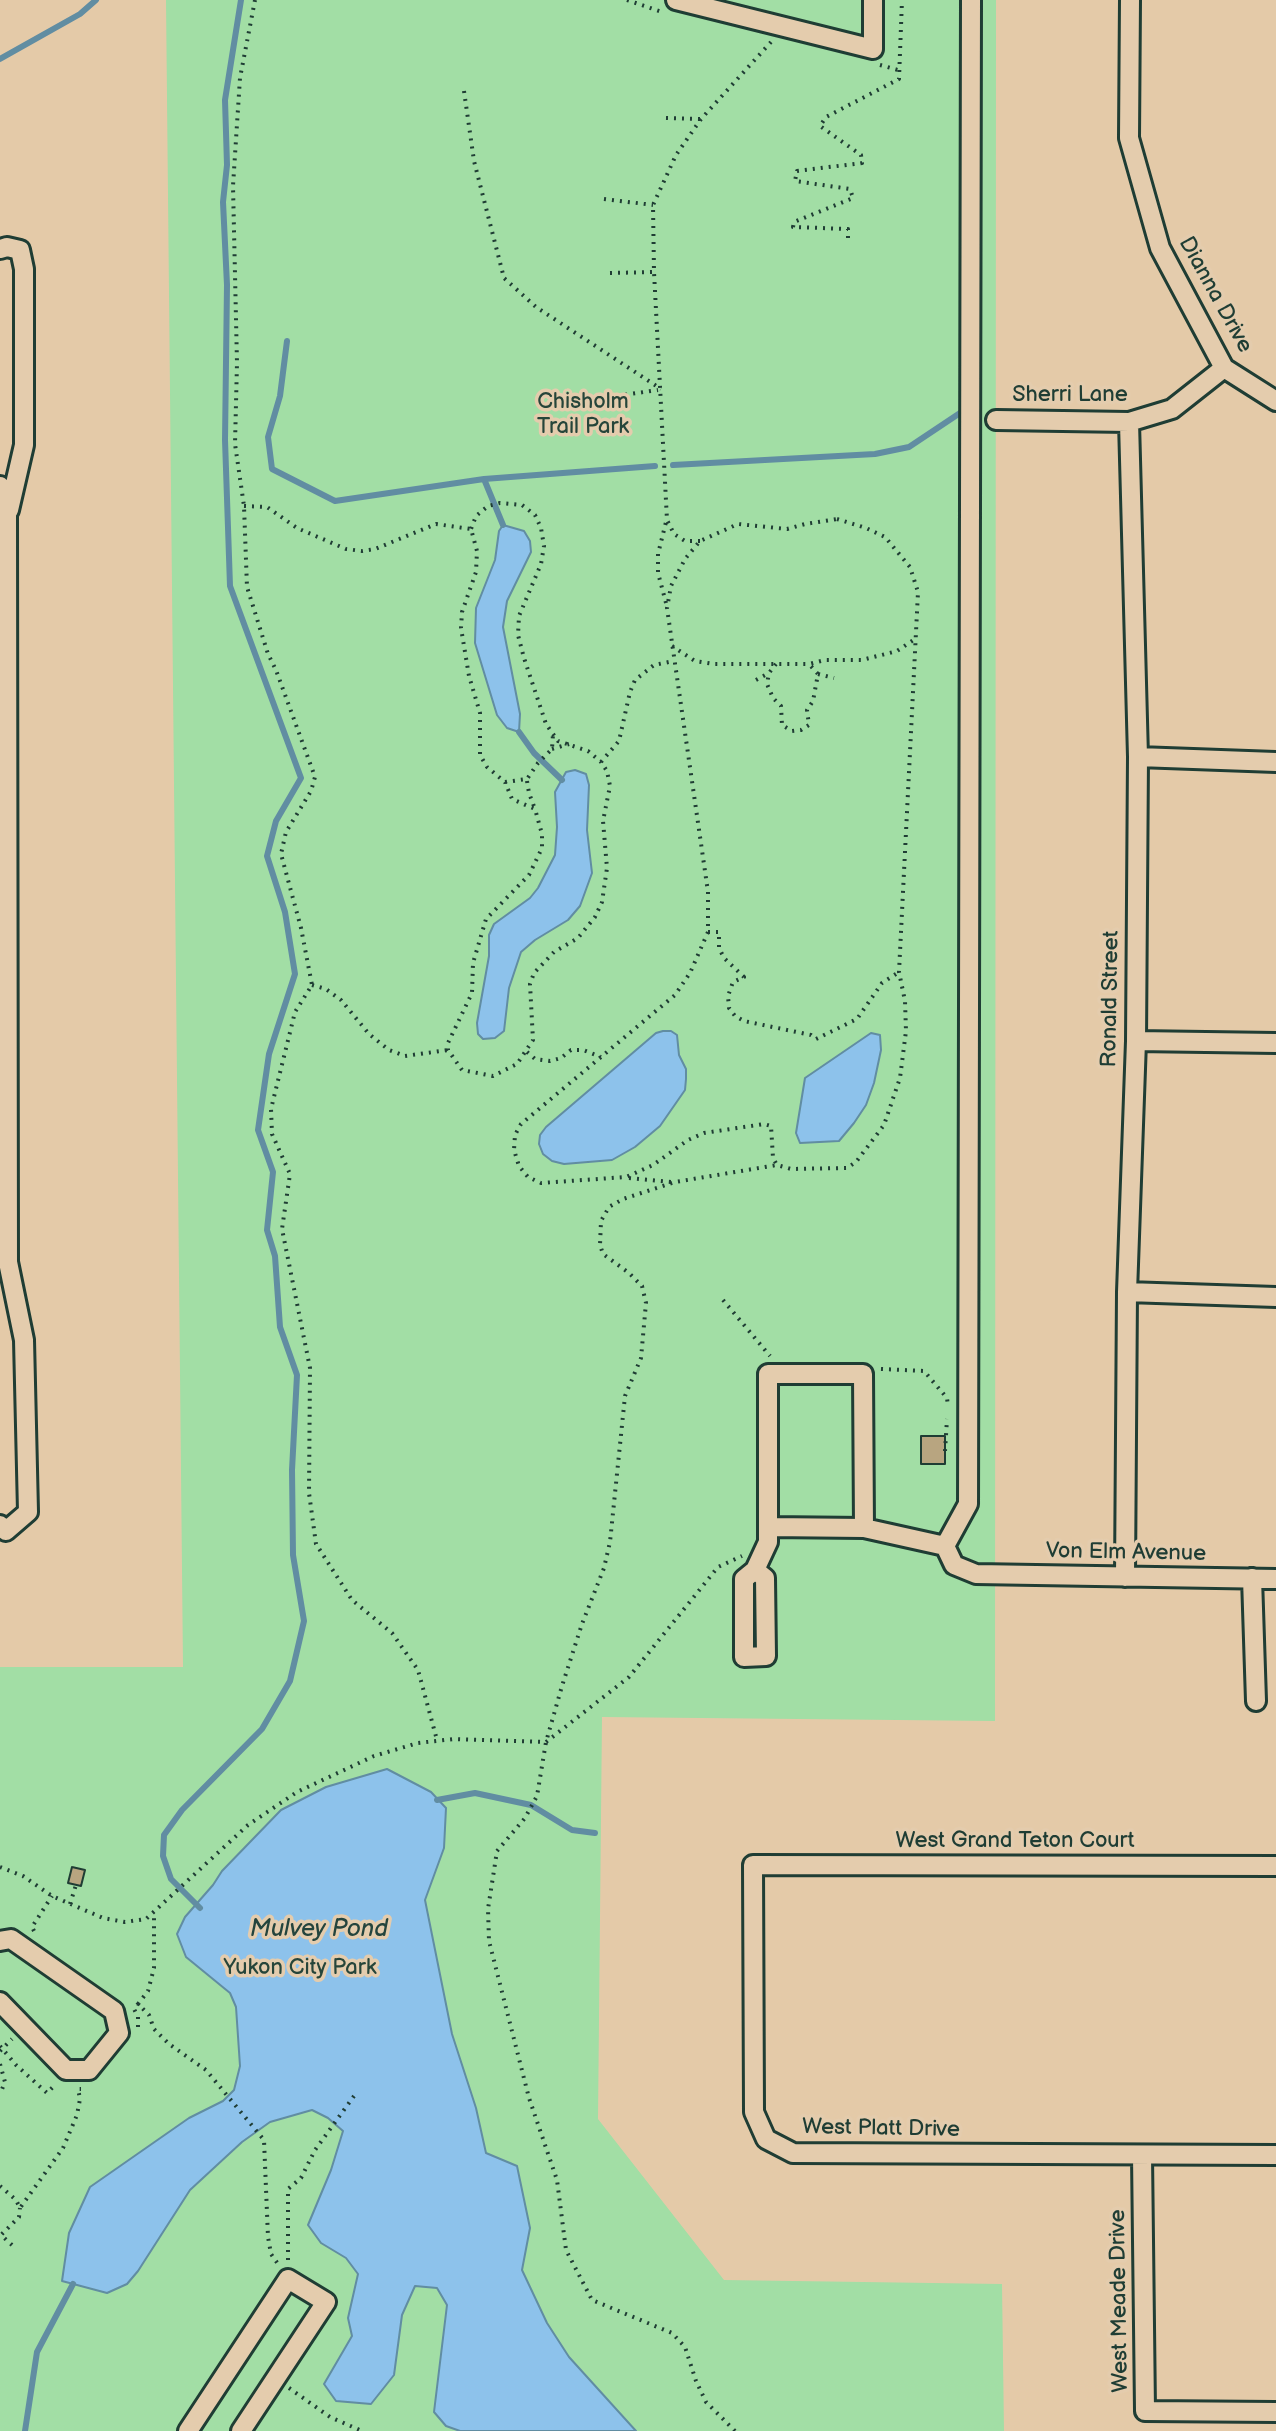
<!DOCTYPE html>
<style>
body{margin:0}
canvas{display:block;background:#e4caa8}
</style>
<canvas width="1276" height="2431"></canvas>
<script>
const c = document.querySelector('canvas').getContext('2d');
c.lineJoin = 'round';
function fill(path, color) { c.fillStyle = color; c.fill(path, 'evenodd'); }
const poly = rows => new Path2D(rows.map(r => 'M' + r).join(''));
function trace(path, color, width, dash) { c.strokeStyle = color; c.lineWidth = width; c.lineCap = dash ? 'butt' : 'round'; c.setLineDash(dash || []); c.stroke(path); }
function label(font, color, halo, rows, align = 'center') {
  c.font = font + ' "Balsamiq Sans",sans-serif'; c.lineWidth = 7; c.setLineDash([]); c.textBaseline = 'middle'; c.strokeStyle = halo; c.fillStyle = color; for (const [text, x, y, turn = 0] of rows) {
    c.save(); c.translate(x, y); c.rotate((+turn || 0) * Math.PI / 180); c.textAlign = isNaN(turn) ? turn : align; if (halo) c.strokeText(text, 0, 0); c.fillText(text, 0, 0); c.restore();
  }
}
const green = poly([
 [166,0,996,0,995,1721,602,1717,598,2119,724,2280,1002,2284,1004,2431,0,2431,0,1667,183,1667]
]);
const water = poly([
 [503,525,524,531,530,541,531,552,507,601,503,627,520,714,519,732,507,728,497,715,475,643,476,608,495,560,499,531,503,525],
 [575,770,586,774,589,785,587,830,592,873,580,906,568,920,535,940,521,952,509,988,504,1031,495,1038,483,1039,478,1034,477,1023,489,956,489,935,494,924,530,898,538,888,555,855,557,827,555,792,566,772,575,770],
 [663,1031,671,1031,677,1035,679,1055,686,1069,686,1079,685,1090,660,1126,635,1147,612,1160,564,1164,552,1161,543,1154,539,1144,540,1135,546,1127,656,1033,663,1031],
 [871,1033,880,1035,881,1050,874,1083,866,1105,854,1123,839,1141,800,1143,796,1133,805,1078,871,1033],
 [387,1769,431,1792,446,1808,444,1848,425,1900,452,2034,476,2108,486,2153,517,2166,530,2228,522,2270,547,2323,569,2357,636,2431,460,2431,446,2426,434,2412,447,2305,437,2288,415,2286,402,2315,394,2375,371,2404,336,2401,324,2384,352,2336,348,2318,358,2274,346,2258,321,2243,308,2225,331,2170,343,2131,328,2118,312,2110,270,2122,242,2142,190,2190,138,2271,127,2284,107,2293,62,2281,69,2233,90,2187,189,2118,223,2101,234,2090,240,2066,236,2007,230,1993,186,1957,177,1934,185,1917,213,1885,222,1871,281,1810,326,1787,387,1769]
]);
const stream = poly([
 [0,59,80,14,96,0],
 [287,341,280,396,268,437,272,469,335,501,484,479,655,466],
 [673,465,875,454,909,447,963,411],
 [484,479,503,525],
 [519,732,534,753,562,780],
 [437,1800,475,1793,531,1805,572,1830,595,1833],
 [200,1908,171,1879,163,1856,164,1835,182,1810,262,1729,290,1681,304,1621,293,1555,292,1470,297,1375,280,1327,275,1256,267,1230,273,1172,258,1130,269,1054,295,974,285,912,267,856,276,821,301,778,230,586,225,440,227,285,223,202,227,165,225,100,241,0],
 [25,2431,37,2352,73,2284]
]);
const building = poly([
 [921,1436,945,1436,945,1464,921,1464,921,1436],
 [72,1867,85,1870,81,1886,68,1883,72,1867]
]);
const path = poly([
 [255,0,240,78,233,186,237,363,235,444,244,506,247,587,268,654,276,670,315,777,311,791,286,832,281,854,301,928,312,985,295,1012,271,1109,272,1134,290,1174,282,1229,310,1368,309,1493,316,1544,352,1600,392,1633,418,1670,437,1740],
 [627,0,662,12],
 [880,65,898,70],
 [464,91,474,161,504,278,536,307,661,389],
 [666,118,701,119],
 [604,199,653,205],
 [848,238,848,229,793,227,794,222,853,198,850,189,795,181,797,171,862,163,861,155,820,126,826,117,899,79,902,0],
 [610,273,654,272],
 [546,406,658,390],
 [244,506,267,507,297,528,346,549,362,551,375,549,436,524,471,529,477,551,476,572,462,612,461,628,469,676,480,713,480,755,487,767,505,782,512,799,535,809,542,834,542,848,529,875,486,919,473,963,472,993,448,1043,448,1050,462,1070,493,1076,517,1064,533,1040,530,984,534,973,554,952,578,938,595,917,602,902,607,868,603,821,610,786,607,771,601,762,588,751,558,741,546,724,524,658,518,635,519,616,541,564,544,546,541,528,535,515,522,505,500,503,488,506,476,516,471,529],
 [837,519,866,528,885,537,910,567,918,592,899,972,905,1001,906,1031,900,1078,884,1125,856,1162,847,1168,791,1169,777,1165,773,1158,771,1126,764,1124,704,1133,688,1140,653,1165,626,1177,541,1183,528,1177,519,1166,514,1150,515,1135,521,1124,675,995,690,973,708,932,708,892,667,608,671,586,685,559,700,541,738,524,787,529,805,524,837,519],
 [700,541,685,541,674,534,667,520,654,272,653,205,676,155,701,119,771,42],
 [666,603,658,573,658,554,666,522],
 [672,646,695,661,714,664,809,664,825,660,862,660,897,651,915,639],
 [776,664,769,673,767,684,773,698,781,706,782,725,792,731,801,730,809,725,807,710,813,701,818,674,809,664],
 [818,674,834,678],
 [756,680,769,673],
 [552,749,569,744],
 [601,762,619,741,630,692,635,680,654,665,674,661],
 [527,781,529,793,535,809],
 [505,782,527,779,538,763,552,749,553,734],
 [708,932,719,932,719,948,724,958,744,977,733,982,728,996,729,1008,735,1016,744,1021,811,1035,816,1039,857,1019,882,983,899,972],
 [312,985,326,989,341,1000,369,1034,389,1050,405,1056,448,1050],
 [527,1052,535,1059,550,1061,561,1058,571,1050,583,1050,601,1057],
 [629,1178,672,1182],
 [723,1300,770,1356],
 [881,1369,924,1371,947,1398,948,1406],
 [945,1451,947,1419],
 [0,1867,23,1876,52,1896,103,1918,125,1922,146,1919,248,1825,297,1792,374,1756,418,1743,454,1739,546,1742,629,1677,718,1567,742,1556],
 [70,1904,76,1885],
 [34,1931,32,1927,52,1896],
 [138,2004,148,1991,154,1968,154,1913],
 [138,2027,138,2017,134,2009,138,2004,149,2015,154,2029,169,2044,206,2070,264,2140,268,2237,271,2254,278,2264],
 [0,2046,16,2065,47,2093,55,2085],
 [0,2051,12,2039],
 [0,2064,5,2082,0,2094],
 [0,2186,16,2200,20,2208,63,2148,77,2115,80,2099,78,2089,81,2089],
 [12,2245,1,2235,19,2217,20,2208],
 [288,2260,288,2189,301,2178,315,2150,354,2096],
 [289,2388,330,2417,362,2431],
 [735,2431,706,2402,696,2381,685,2347,672,2333,592,2300,566,2250,557,2180,529,2098,489,1941,488,1909,497,1851,525,1818,537,1796,546,1742,562,1686,582,1624,604,1568,610,1542,625,1396,641,1358,646,1303,642,1286,629,1273,603,1254,600,1245,601,1221,609,1207,623,1199,675,1182,777,1165]
]);
const minor = poly([
 [676,0,873,49,873,0],
 [971,0,968,1504,945,1546,954,1565,976,1574,1276,1579],
 [1130,0,1129,138,1160,248,1224,368,1276,401],
 [0,249,7,247,20,250,24,269,24,445,9,510],
 [996,420,1129,422,1172,409,1224,368],
 [0,486,7,516,8,1262,24,1340,28,1512,6,1531,0,1525],
 [1138,757,1276,762],
 [1136,1041,1276,1043],
 [1127,1292,1276,1297],
 [769,1527,864,1528,945,1546],
 [755,1570,765,1578,766,1656,744,1657,744,1579,755,1570,768,1542,768,1374,863,1374,864,1528],
 [1125,1577,1127,1292,1136,1041,1138,757,1129,422],
 [1252,1578,1256,1701],
 [1276,1866,753,1865,754,2112,766,2139,793,2153,1276,2155],
 [0,1941,11,1939,114,2011,119,2033,89,2070,66,2070,0,2002],
 [1142,2155,1145,2411,1276,2412],
 [188,2431,288,2279,326,2302,241,2431]
]);
const streetNames = [
 ["Dianna Drive",1215,295,61],
 ["Sherri Lane",1070,395],
 ["Ronald Street",1111,999,-89],
 ["Von Elm Avenue",1126,1553,1],
 ["West Grand Teton Court",1015,1841],
 ["West Platt Drive",881,2129,1],
 ["West Meade Drive",1120,2301,-91]
];
const parkNames = [
 ["Chisholm",583,402],
 ["Trail Park",583,427],
 ["Yukon City Park",300,1968]
];
const waterNames = [
 ["Mulvey Pond",319,1930]
];
fill(green, '#a2dea5');
fill(water, '#8dc2eb');
trace(water, '#618da2', 2);
trace(stream, '#618da2', 6);
fill(building, '#b8a580');
trace(building, '#1f3d34', 2);
trace(minor, '#1f3d34', 24);
trace(path, '#1f3d34', 4, [2, 6]);
trace(minor, '#e4ccad', 18);
label('22px', '#1f3d34', '#e4ccad', streetNames);
label('22px', '#26453a', '#e4ccad', parkNames);
label('italic 24px', '#24443d', '#e4ccad', waterNames);
</script>
